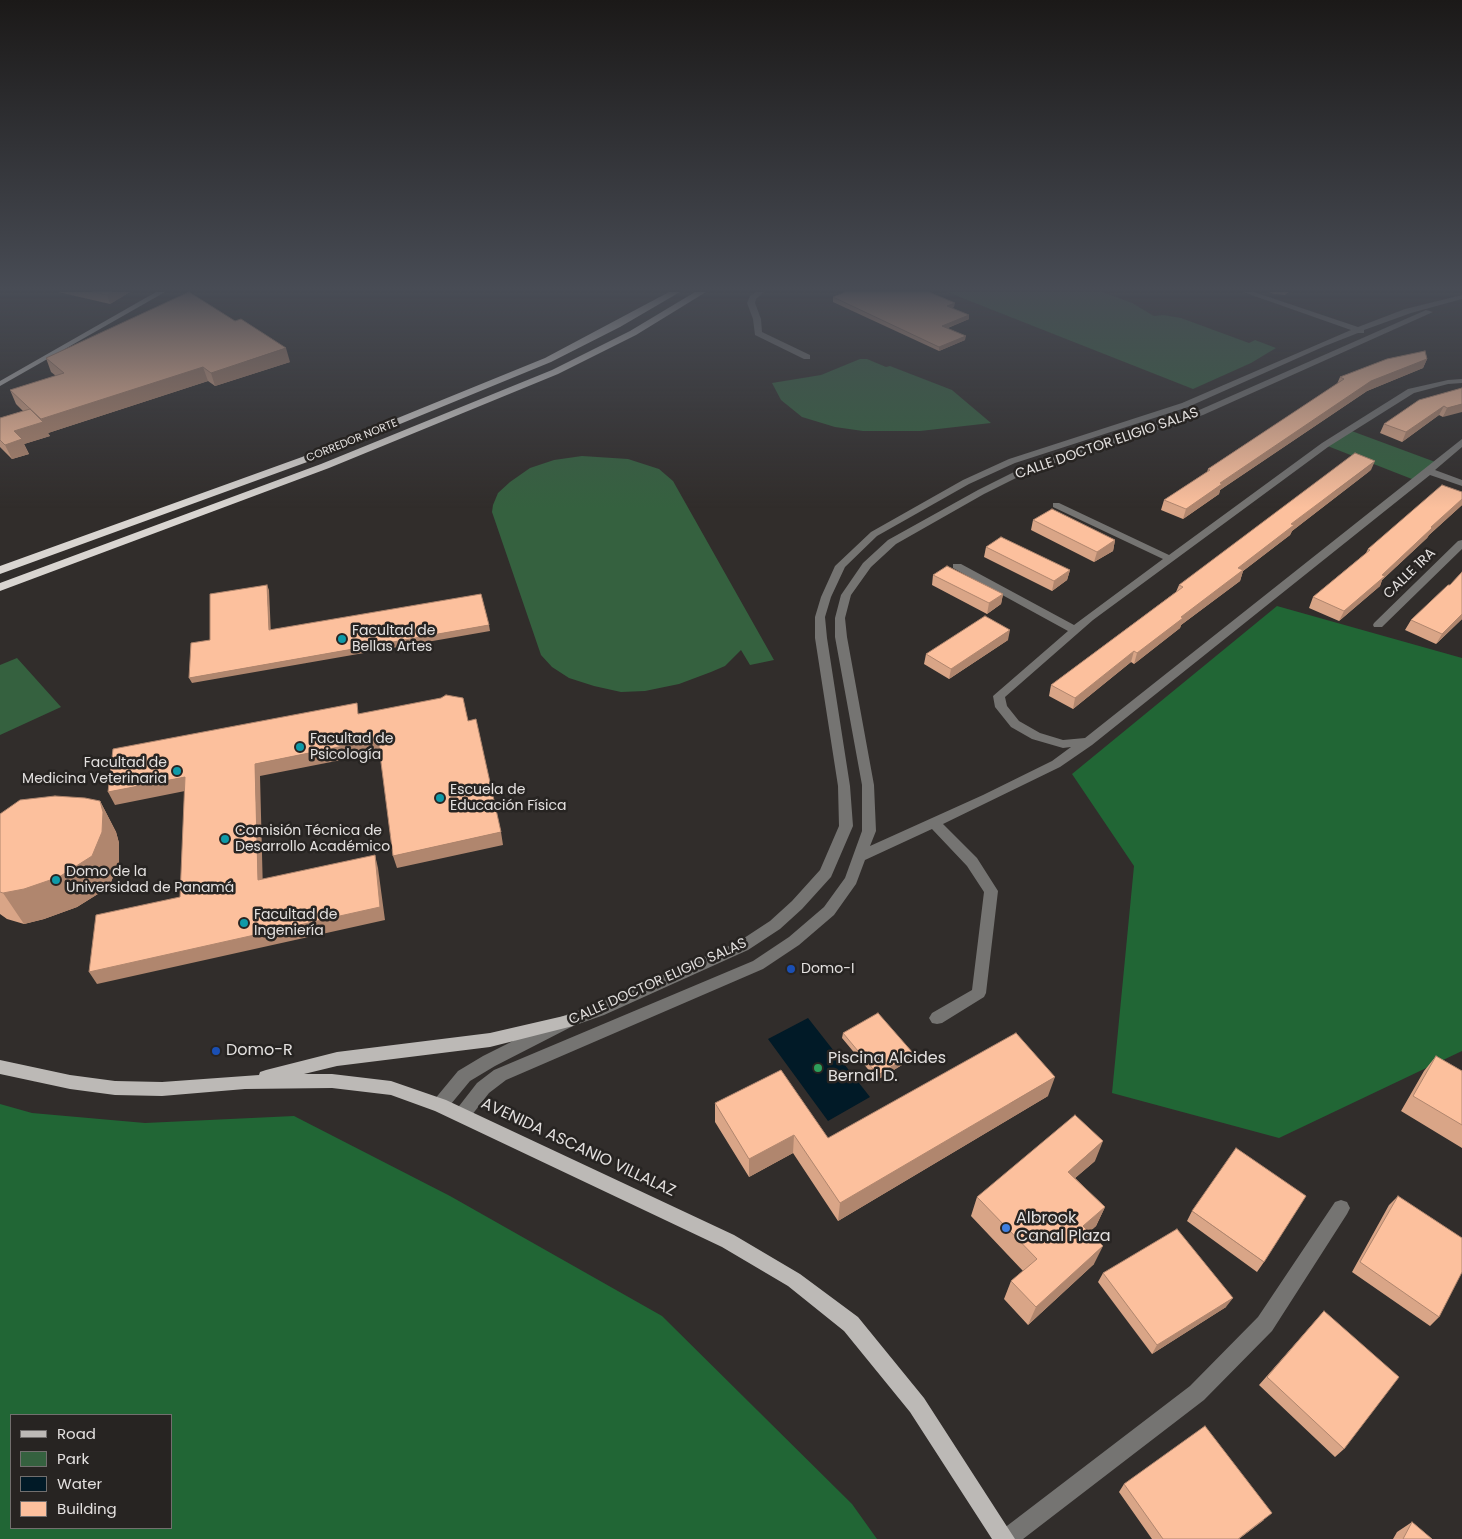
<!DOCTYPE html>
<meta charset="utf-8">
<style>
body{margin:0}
#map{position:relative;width:1462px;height:1539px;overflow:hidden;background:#312d2b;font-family:Poppins,sans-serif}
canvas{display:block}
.legend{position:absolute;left:10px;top:1414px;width:162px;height:115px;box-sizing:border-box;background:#272422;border:1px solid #726f6e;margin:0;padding:6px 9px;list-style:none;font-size:15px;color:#e3e0df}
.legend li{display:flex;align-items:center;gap:10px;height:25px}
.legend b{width:25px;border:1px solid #726f6e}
</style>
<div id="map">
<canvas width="1462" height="1539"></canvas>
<ul class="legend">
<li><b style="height:6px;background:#bcb9b6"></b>Road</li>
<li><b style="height:14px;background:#35613f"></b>Park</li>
<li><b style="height:14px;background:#011a27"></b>Water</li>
<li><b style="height:14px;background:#fcc09d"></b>Building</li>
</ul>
</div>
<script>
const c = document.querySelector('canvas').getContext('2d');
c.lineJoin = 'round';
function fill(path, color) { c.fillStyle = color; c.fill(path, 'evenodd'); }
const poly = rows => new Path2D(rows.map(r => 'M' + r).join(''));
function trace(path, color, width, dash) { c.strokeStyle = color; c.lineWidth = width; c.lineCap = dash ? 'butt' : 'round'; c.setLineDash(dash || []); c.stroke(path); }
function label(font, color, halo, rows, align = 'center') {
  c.font = font + ' Poppins,sans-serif'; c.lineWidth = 5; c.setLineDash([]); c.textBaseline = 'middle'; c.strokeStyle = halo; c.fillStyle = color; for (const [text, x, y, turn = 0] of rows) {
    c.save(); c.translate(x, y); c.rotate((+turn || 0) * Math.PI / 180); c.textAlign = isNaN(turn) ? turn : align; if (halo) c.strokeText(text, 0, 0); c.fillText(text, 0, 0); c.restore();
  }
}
const green = poly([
 [947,292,1103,292,1132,303,1154,316,1163,315,1181,318,1249,343,1255,340,1276,348,1251,363,1193,389],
 [860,359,867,359,886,367,890,366,952,390,991,423,920,431,863,431,835,427,802,417,781,400,772,383,821,375],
 [1349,430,1438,463,1417,481,1325,445],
 [582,456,628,459,659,469,673,481,774,660,750,665,741,650,725,666,711,672,679,684,645,691,621,692,594,686,569,678,552,667,541,655,492,512,493,505,498,493,510,482,530,468,554,460],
 [17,658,61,707,0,735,0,665]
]);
const forest = poly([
 [1277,606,1462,658,1462,1051,1279,1138,1112,1093,1134,866,1072,774],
 [0,1104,32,1113,145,1123,294,1116,450,1196,662,1316,852,1504,877,1539,0,1539],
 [171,1415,171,1528,11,1528,11,1415]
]);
const water = poly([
 [808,1018,870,1097,828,1121,768,1039]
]);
const minor = poly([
 [756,292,764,292,756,299,755,303,761,319,762,332,810,355,810,359,804,359,755,335,753,319,747,303,750,296,756,292],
 [1243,292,1254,292,1358,327,1405,309,1462,295,1462,299,1411,313,1364,330,1364,333,1358,333,1325,346,1188,407,1015,463,969,484,877,536,845,567,831,597,825,617,827,638,850,786,853,826,831,877,802,909,780,929,748,950,604,1015,573,1026,495,1066,470,1081,446,1110,440,1112,434,1110,432,1105,434,1100,458,1071,483,1056,563,1016,594,1005,738,942,770,921,792,901,820,870,839,826,838,786,815,638,815,617,821,597,835,566,871,532,963,480,1009,459,1182,403,1351,330,1243,292],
 [1426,310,1433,312,1203,415,1030,471,984,494,896,544,871,567,851,595,845,618,847,637,874,785,876,831,870,846,983,795,1052,761,1071,747,1063,748,1032,739,1011,727,995,707,993,696,1068,631,953,568,953,564,961,564,1074,625,1163,559,1053,507,1053,503,1059,503,1169,555,1322,443,1408,389,1448,380,1462,379,1462,383,1448,384,1414,393,1328,447,1093,620,1005,697,1007,706,1019,721,1040,733,1063,740,1085,738,1462,439,1462,447,1435,470,1462,480,1462,486,1430,475,1092,745,1060,767,943,824,977,858,998,891,986,993,984,997,942,1023,937,1024,932,1023,929,1018,932,1013,972,990,984,892,967,866,932,829,865,860,856,884,834,915,799,945,763,969,506,1080,489,1093,468,1120,462,1122,456,1120,454,1115,456,1110,477,1083,494,1070,753,961,789,937,824,907,845,878,862,831,862,785,835,637,835,618,841,595,863,563,888,540,978,490,1024,467,1197,411,1426,310],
 [1462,540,1462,549,1382,627,1374,627,1373,625,1374,623,1458,541,1462,540],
 [1341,1200,1347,1202,1350,1208,1347,1214,1272,1331,1204,1400,1023,1539,995,1539,999,1532,1190,1386,1258,1317,1335,1202,1341,1200]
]);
const major = poly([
 [156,292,165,292,0,386,0,381,156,292],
 [568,1015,573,1016,576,1021,573,1026,490,1047,337,1066,304,1074,332,1074,391,1081,446,1100,734,1235,800,1274,858,1317,924,1398,1015,1539,992,1539,910,1412,844,1331,788,1286,722,1247,435,1111,391,1095,332,1088,245,1089,162,1096,115,1095,70,1089,0,1074,0,1060,70,1075,115,1081,162,1082,259,1075,260,1072,266,1070,337,1052,490,1033,568,1015]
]);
const highway = poly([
 [669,292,680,292,620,327,551,362,310,461,0,574,0,566,302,457,545,358,669,292],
 [695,292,706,292,636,335,558,374,329,468,0,591,0,583,321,464,552,370,630,331,695,292]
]);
const wall = poly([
 [58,292,130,292,110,304],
 [1269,292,1289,292,1285,295,1273,294],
 [833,297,954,307,952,308,969,315,969,319,948,328,965,340,939,351,833,302],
 [46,358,290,362,215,386,208,381,48,433,50,436,24,444,29,454,12,459,0,447,0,418,23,411,16,404,10,390,56,376,51,372],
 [1427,359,1423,368,1367,391,1220,490,1219,494,1183,519,1161,510,1164,500,1207,472,1208,469,1337,384,1340,377],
 [1462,388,1443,417,1439,415,1402,442,1380,433,1384,424],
 [1371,470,1292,531,1290,535,1243,571,1240,581,1181,625,1180,628,1134,664,1131,662,1073,709,1049,696,1051,685,1176,592,1179,585],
 [1462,492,1462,505,1429,535,1427,538,1382,580,1380,586,1339,621,1309,608,1313,597,1366,553,1368,549],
 [1033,520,1115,540,1113,551,1094,562,1031,530],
 [986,547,1070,570,1067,580,1052,591,984,557],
 [1462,572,1462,619,1436,644,1405,630,1411,620,1450,585],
 [933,575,1003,594,1001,604,987,614,932,585],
 [1008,640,949,679,924,664,926,654],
 [100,801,116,832,119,843,119,862,109,887,77,907,44,919,24,924,7,919,0,914,0,814],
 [843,1033,912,1059,877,1080,842,1038],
 [1436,1056,1462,1071,1462,1148,1401,1111,1424,1071],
 [1048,1096,838,1221,793,1153,749,1177,715,1122,715,1103,828,1138],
 [1095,1161,1075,1178,1105,1207,1096,1226,1089,1232,1094,1264,1028,1325,1004,1299,1011,1281,1023,1271,971,1216,977,1197],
 [1398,1196,1439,1317,1430,1326,1352,1272,1389,1205],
 [1192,1211,1264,1262,1257,1272,1187,1221],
 [1103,1273,1226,1307,1152,1354,1098,1282],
 [1324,1311,1344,1449,1335,1457,1259,1385],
 [1124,1484,1264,1520,1239,1539,1152,1539,1119,1492],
 [1412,1522,1432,1539,1393,1539,1397,1532]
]);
const shadedWall = poly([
 [112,292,130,292,110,304,107,295],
 [955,303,954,307,947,310,947,306],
 [969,315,969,319,942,330,942,326],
 [966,336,965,340,939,351,939,347],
 [286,348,290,362,215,386,211,373],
 [1427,359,1423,368,1367,391,1220,490,1219,494,1183,519,1186,509,1220,483,1371,381],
 [203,367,208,381,48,433,50,436,24,444,29,454,12,459,5,445,14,431,43,422,41,419],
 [1462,404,1462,412,1443,417,1447,408],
 [1444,406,1439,415,1402,442,1406,432],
 [1375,461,1371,470,1292,531,1290,535,1243,571,1240,581,1181,625,1180,628,1134,664,1137,653,1181,617,1238,568,1291,524],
 [1462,499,1462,505,1429,535,1427,538,1382,580,1380,586,1339,621,1344,611,1431,527],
 [1115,540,1113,551,1094,562,1097,552],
 [1070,570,1067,580,1052,591,1054,581],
 [267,585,269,590,271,635,269,630],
 [1003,594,1001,604,987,614,989,603],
 [1462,614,1462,619,1436,644,1442,634],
 [489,625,490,631,192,683,189,678],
 [1010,630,1008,640,949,679,951,669],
 [1134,651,1131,662,1073,709,1075,698],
 [378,739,382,752,260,776,263,893,258,880,255,764],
 [185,777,190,790,115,805,108,792],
 [100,801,116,832,119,843,119,862,109,887,77,907,44,919,24,924,3,893],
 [501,832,503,845,397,868,393,856],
 [375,855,378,868,385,920,97,984,89,972],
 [913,1053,912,1059,877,1080,878,1075],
 [1055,1077,1048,1096,838,1221,840,1203],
 [794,1135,793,1153,749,1177,749,1159],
 [1103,1141,1095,1161,1060,1191,1068,1172],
 [1105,1207,1096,1226,1075,1245,1083,1226],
 [1103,1246,1094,1264,1028,1325,1036,1307],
 [1233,1298,1226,1307,1152,1354,1157,1345]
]);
const building = poly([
 [94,292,112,292,107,295,94,292],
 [189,292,235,321,241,319,286,348,211,373,203,367,41,419,10,390,64,373,46,358,189,292],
 [846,292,929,292,955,303,947,306,969,315,942,326,966,336,939,347,833,297,846,292],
 [1425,351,1427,359,1371,381,1220,483,1222,484,1186,509,1164,500,1210,470,1208,469,1344,379,1340,377,1387,359,1425,351],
 [1462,388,1462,404,1447,408,1444,406,1406,432,1384,424,1419,400,1462,388],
 [30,409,43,422,14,431,22,439,5,445,0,440,0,418,30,409],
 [1355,453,1375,461,1291,524,1294,525,1238,568,1243,570,1181,617,1183,618,1137,653,1134,651,1075,698,1051,685,1183,587,1179,585,1355,453],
 [1442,485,1462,492,1462,499,1431,527,1432,528,1382,575,1385,576,1344,611,1313,597,1370,550,1368,549,1442,485],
 [1052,509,1115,540,1097,552,1033,520,1052,509],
 [1001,537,1070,570,1054,581,986,547,1001,537],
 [947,566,1003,594,989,603,933,575,947,566],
 [1462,572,1462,614,1442,634,1411,620,1448,585,1450,585,1462,572],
 [267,585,269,630,481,594,489,625,189,678,191,643,210,640,210,594,267,585],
 [985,616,1010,630,951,669,926,654,985,616],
 [446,695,463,698,468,721,476,719,501,832,393,856,378,739,255,764,258,880,375,855,380,907,89,972,96,915,180,897,185,777,108,792,113,749,357,703,358,714,441,698,446,695],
 [55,796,85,798,100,801,103,812,102,832,92,856,59,877,24,889,3,893,0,892,0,814,20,800,55,796],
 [878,1013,913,1053,878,1075,843,1033,878,1013],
 [1016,1033,1055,1077,840,1203,794,1135,749,1159,715,1103,781,1070,828,1138,1016,1033],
 [1436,1056,1462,1071,1462,1125,1413,1096,1436,1056],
 [1075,1115,1103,1141,1068,1172,1105,1207,1083,1226,1103,1246,1036,1307,1011,1281,1037,1259,977,1197,1075,1115],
 [1236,1148,1306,1196,1264,1262,1192,1211,1236,1148],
 [1398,1196,1462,1238,1462,1272,1439,1317,1360,1262,1398,1196],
 [1177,1229,1233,1298,1157,1345,1103,1273,1177,1229],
 [1324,1311,1399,1377,1344,1449,1267,1377,1324,1311],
 [1205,1426,1272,1513,1238,1539,1163,1539,1124,1484,1205,1426],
 [1412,1522,1432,1539,1403,1539,1412,1522]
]);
const markers = [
 [342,639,5,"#0f9aa8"],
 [300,747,5,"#0f9aa8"],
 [177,771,5,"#0f9aa8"],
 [440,798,5,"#0f9aa8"],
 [225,839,5,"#0f9aa8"],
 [56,880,5,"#0f9aa8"],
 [244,923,5,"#0f9aa8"],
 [791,969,5,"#1a4fb4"],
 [216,1051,5,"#1a4fb4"],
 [818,1068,5,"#2e9e5b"],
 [1006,1228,5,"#3f7fe0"]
];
const farStreetnames = [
 ["CORREDOR NORTE",352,441,-22]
];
const streetNames = [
 ["CALLE DOCTOR ELIGIO SALAS",1107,444,-19],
 ["CALLE 1RA",1410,574,-44],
 ["CALLE DOCTOR ELIGIO SALAS",658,982,-24]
];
const poiNames = [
 ["Facultad de",352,631],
 ["Bellas Artes",352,647],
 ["Facultad de",310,739],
 ["Psicología",310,755],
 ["Facultad de",167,763,"right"],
 ["Medicina Veterinaria",167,779,"right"],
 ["Escuela de",450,790],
 ["Educación Física",450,806],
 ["Comisión Técnica de",235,831],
 ["Desarrollo Académico",235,847],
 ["Domo de la",66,872],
 ["Universidad de Panamá",66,888],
 ["Facultad de",254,915],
 ["Ingeniería",254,931],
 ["Domo-I",801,969]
];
const nearPoinames = [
 ["Domo-R",226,1051],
 ["Piscina Alcides",828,1059],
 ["Bernal D.",828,1077],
 ["Albrook",1016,1219],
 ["Canal Plaza",1016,1237]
];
const nearStreetnames = [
 ["AVENIDA ASCANIO VILLALAZ",578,1148,25]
];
fill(green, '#35613f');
fill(forest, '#216635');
fill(water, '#011a27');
fill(minor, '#757472');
fill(major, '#bcb9b6');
fill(highway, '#d9d5d1');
fill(wall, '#d9a587');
fill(shadedWall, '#b0866e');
fill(building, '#fcc09d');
trace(building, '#b0866e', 1);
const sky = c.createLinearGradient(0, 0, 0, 508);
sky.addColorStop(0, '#1b1918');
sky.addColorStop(0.57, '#484c55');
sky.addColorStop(1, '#484c5500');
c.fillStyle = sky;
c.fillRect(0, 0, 1462, 508);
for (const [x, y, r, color] of markers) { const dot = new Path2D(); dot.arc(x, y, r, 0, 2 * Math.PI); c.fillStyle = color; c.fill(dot); trace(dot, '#272422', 2); }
label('11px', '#e3e0df', '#272422', farStreetnames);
label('14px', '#e3e0df', '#272422', streetNames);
label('14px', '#e3e0df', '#272422', poiNames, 'left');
label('16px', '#e3e0df', '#272422', nearPoinames, 'left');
label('16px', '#e3e0df', '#272422', nearStreetnames);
</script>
